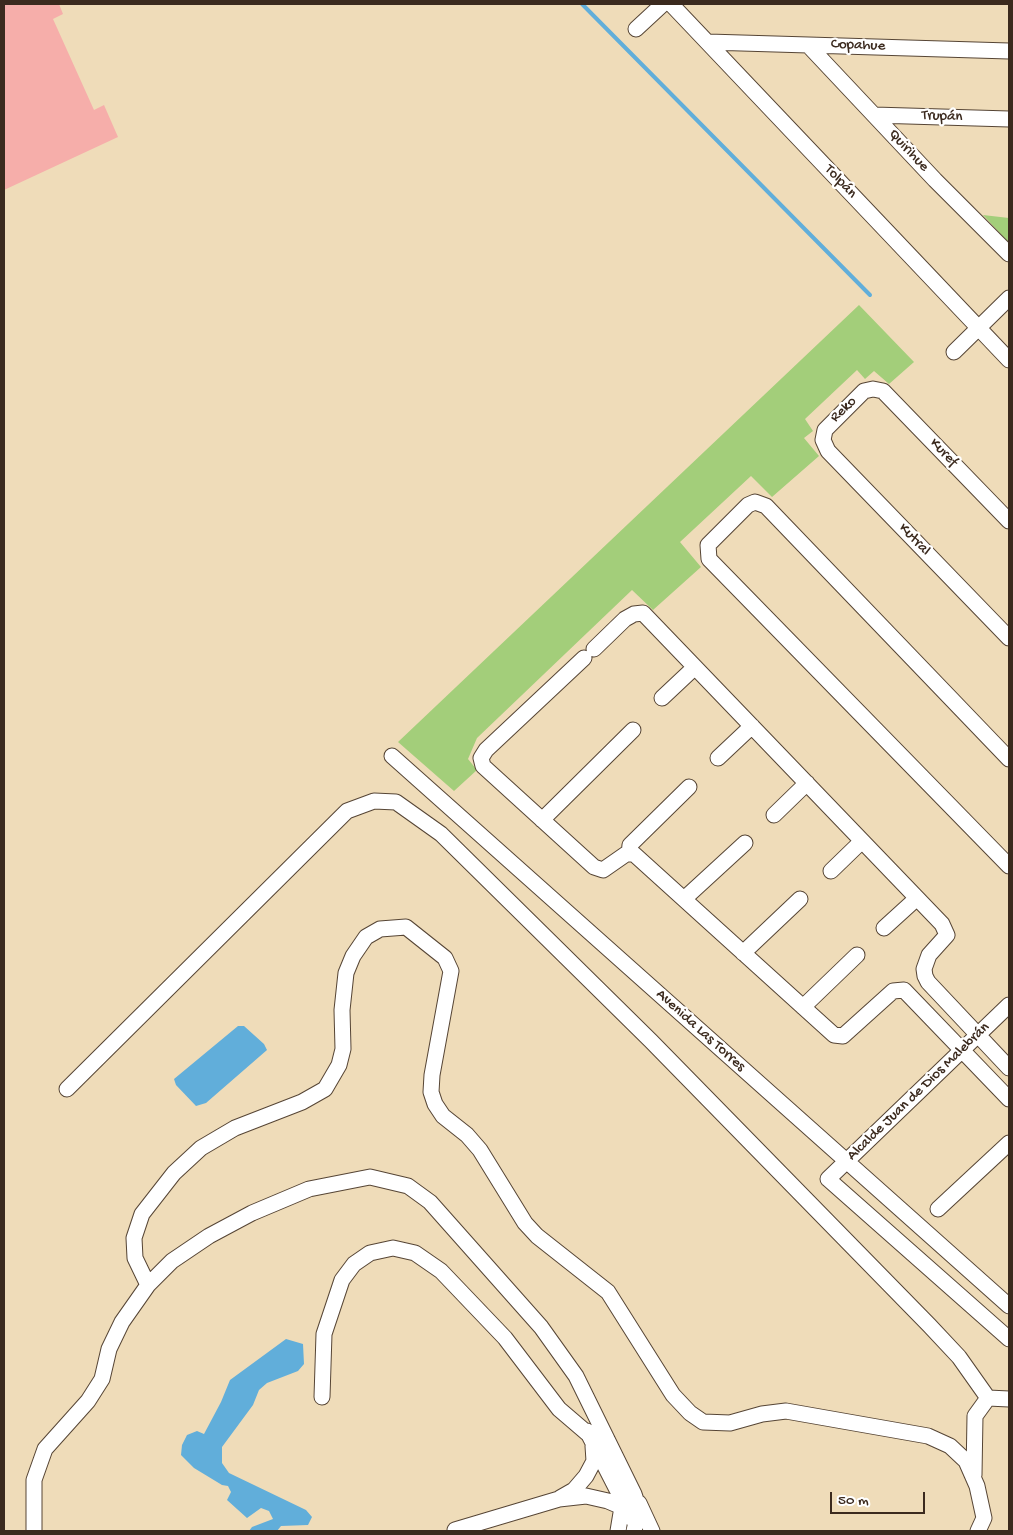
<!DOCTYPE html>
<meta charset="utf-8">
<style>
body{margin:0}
#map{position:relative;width:1013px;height:1535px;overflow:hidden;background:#efdcb9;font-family:"Gochi Hand",sans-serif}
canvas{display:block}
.frame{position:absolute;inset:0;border:5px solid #3b2a1e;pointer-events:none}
.scale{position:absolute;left:830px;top:1492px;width:95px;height:22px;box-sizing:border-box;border:2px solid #3b2a1e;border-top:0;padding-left:6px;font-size:15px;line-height:18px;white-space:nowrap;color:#3b2a1e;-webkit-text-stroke:4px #fff;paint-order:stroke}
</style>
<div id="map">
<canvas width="1013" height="1535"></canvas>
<div class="frame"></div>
<div class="scale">50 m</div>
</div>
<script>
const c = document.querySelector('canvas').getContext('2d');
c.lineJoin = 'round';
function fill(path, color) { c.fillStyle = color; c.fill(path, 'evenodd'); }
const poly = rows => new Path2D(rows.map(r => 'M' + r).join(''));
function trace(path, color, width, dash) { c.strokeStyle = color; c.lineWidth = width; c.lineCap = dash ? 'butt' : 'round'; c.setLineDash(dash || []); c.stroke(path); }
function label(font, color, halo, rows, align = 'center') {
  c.font = font + ' "Gochi Hand",sans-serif'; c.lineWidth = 4.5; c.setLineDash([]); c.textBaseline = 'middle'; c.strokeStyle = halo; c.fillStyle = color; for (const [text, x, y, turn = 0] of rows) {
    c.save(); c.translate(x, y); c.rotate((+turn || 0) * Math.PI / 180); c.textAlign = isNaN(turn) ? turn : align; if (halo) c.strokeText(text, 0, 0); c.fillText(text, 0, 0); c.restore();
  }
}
const green = poly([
 [983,215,1009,218,1009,243],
 [859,305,914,362,889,384,874,371,865,379,857,370,805,419,813,431,804,438,819,456,772,497,751,476,680,542,701,567,653,610,632,590,477,738,468,759,477,770,454,791,398,742]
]);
const water = poly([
 [238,1026,244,1026,264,1044,267,1050,206,1103,196,1106,176,1085,174,1079],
 [286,1339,303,1344,304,1364,298,1371,267,1383,259,1390,253,1405,222,1447,222,1463,229,1473,306,1510,312,1517,308,1525,281,1526,277,1531,249,1531,252,1527,273,1519,269,1511,261,1508,247,1518,227,1500,231,1492,228,1486,222,1485,194,1468,181,1455,182,1445,187,1435,197,1431,204,1434,221,1402,230,1380]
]);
const stream = poly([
 [582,4,870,295]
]);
const building = poly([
 [4,4,59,4,63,14,53,19,94,110,104,105,118,137,4,190]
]);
const minor = poly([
 [671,4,1009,360],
 [636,29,663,4],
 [708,42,1009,51],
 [808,45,935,180,1009,254],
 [874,115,1009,119],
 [954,352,1009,298],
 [1009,521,883,391,873,389,864,391,825,430,823,440,828,451,1009,638],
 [594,649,625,619,634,614,643,613,942,924,947,935,929,955,924,969,925,976,928,982,1009,1068],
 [584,658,486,750,481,758,483,766,594,867,603,870,626,854,634,854,834,1035,843,1036,893,991,904,990,1009,1099],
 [662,698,695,667],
 [392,756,1009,1306],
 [718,758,752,726],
 [1009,759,766,506,755,502,748,505,708,545,709,559,1009,866],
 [774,815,807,783],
 [542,820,633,730],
 [629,854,630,845,689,787],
 [831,871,862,841],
 [684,899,745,843],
 [884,928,917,898],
 [743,953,800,899],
 [1009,1005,828,1179,1009,1339],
 [803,1007,857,955],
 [67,1089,347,811,374,801,396,802,441,834,651,1041,929,1325,959,1357,988,1398],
 [938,1209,1009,1143],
 [148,1285,135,1258,134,1238,142,1214,174,1173,201,1148,235,1128,302,1102,325,1089,339,1065,343,1049,342,1010,346,973,353,956,366,937,380,929,406,927,445,958,451,971,432,1075,431,1092,435,1104,443,1116,467,1135,480,1150,525,1223,537,1236,608,1292,673,1395,690,1413,703,1422,730,1423,762,1414,786,1411,928,1436,950,1446,966,1461,977,1486,984,1518,978,1531],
 [322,1397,324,1334,342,1280,354,1264,370,1253,393,1248,415,1253,441,1271,505,1338,559,1409,587,1433,599,1439,607,1439],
 [587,1431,629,1513],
 [974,1475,975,1416,988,1398,1009,1399],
 [560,1498,574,1490,586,1476,594,1461,593,1446],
 [639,1503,652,1531],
 [455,1530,559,1499,586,1496,608,1501,622,1507,632,1519],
 [34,1531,34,1480,45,1449,88,1401,102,1379,109,1349,122,1322,148,1285,172,1261,209,1236,252,1213,309,1189,370,1177,408,1186,430,1202,541,1327,576,1376,634,1494,639,1509,634,1531],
 [618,1531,622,1507,620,1502]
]);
const streetNames = [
 ["Copahue",858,46,2],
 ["Trupán",942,117,2],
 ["Quirihue",908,151,47],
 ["Tolpán",840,182,47],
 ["Reko",844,410,-44],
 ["Kuref",943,453,46],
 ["Kutral",914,540,46],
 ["Avenida Las Torres",700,1031,42],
 ["Alcalde Juan de Dios Malebrán",919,1092,-44]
];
fill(green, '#a3ce7a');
fill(water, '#61aeda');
trace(stream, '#61aeda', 4);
fill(building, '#f6aeaa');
trace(minor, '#564535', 17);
trace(minor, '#fff', 15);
label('15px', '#3b2a1e', '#fff', streetNames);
</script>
